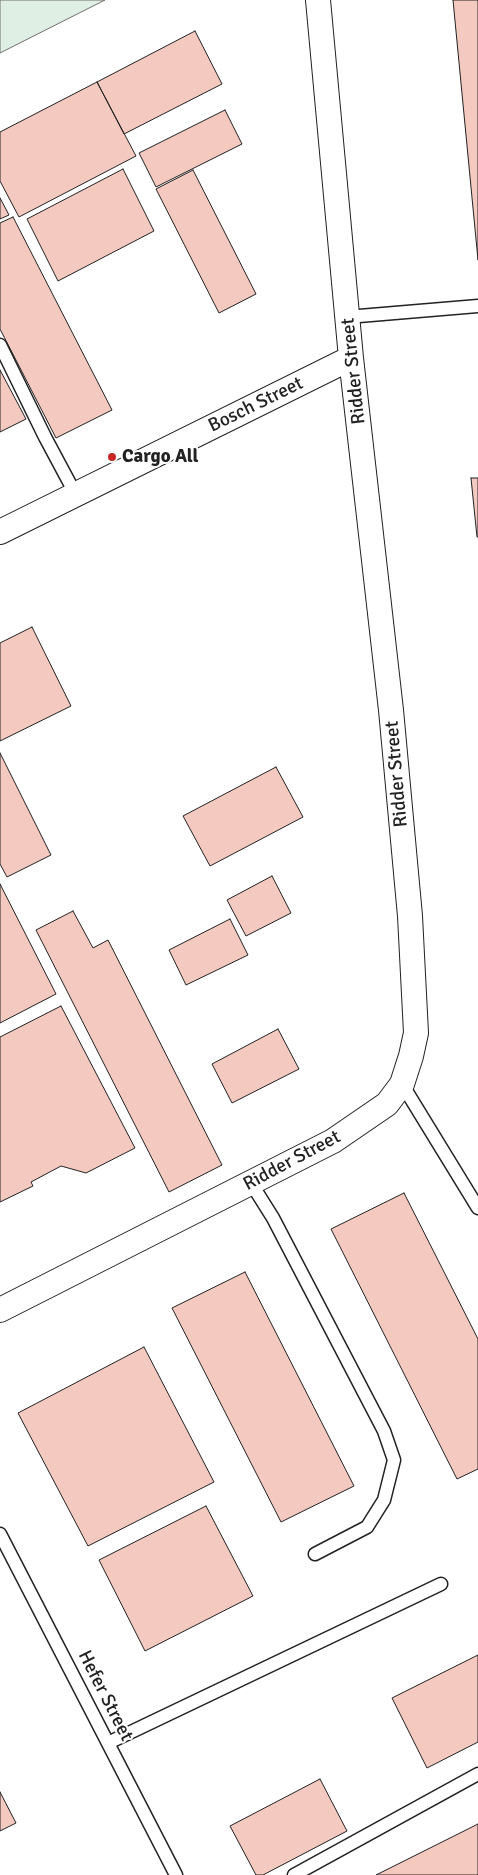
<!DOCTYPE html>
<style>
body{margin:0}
canvas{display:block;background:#fff}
</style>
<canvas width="478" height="1875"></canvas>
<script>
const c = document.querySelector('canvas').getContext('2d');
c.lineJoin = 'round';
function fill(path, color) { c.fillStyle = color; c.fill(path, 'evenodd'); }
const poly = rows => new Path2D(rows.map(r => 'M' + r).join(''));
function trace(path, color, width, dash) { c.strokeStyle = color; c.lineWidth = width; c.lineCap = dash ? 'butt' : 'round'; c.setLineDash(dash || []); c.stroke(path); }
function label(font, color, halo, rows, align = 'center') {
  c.font = font + ' Signika,sans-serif'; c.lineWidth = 4; c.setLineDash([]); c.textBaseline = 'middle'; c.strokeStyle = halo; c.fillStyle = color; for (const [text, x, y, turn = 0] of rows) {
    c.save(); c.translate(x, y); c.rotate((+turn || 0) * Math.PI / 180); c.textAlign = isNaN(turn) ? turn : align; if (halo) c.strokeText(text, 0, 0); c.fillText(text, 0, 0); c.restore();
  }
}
const green = poly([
 [0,0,105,0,0,53,0,0]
]);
const building = poly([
 [453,0,478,0,478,260,453,0],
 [195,31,222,84,124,134,97,82,195,31],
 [97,82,136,156,19,217,0,181,0,132,97,82],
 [225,110,242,144,156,187,139,153,225,110],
 [123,169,154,231,58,281,27,219,123,169],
 [193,170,256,294,219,313,156,189,193,170],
 [0,198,9,215,0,219,0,198],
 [13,217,112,410,56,438,0,329,0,223,13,217],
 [0,370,26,419,0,432,0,370],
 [471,478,478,478,478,537,477,537,471,478],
 [32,627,71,706,0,741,0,643,32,627],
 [0,753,51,855,7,877,0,864,0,753],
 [276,767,303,817,210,866,183,816,276,767],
 [272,876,291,913,246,936,227,900,272,876],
 [0,884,56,994,0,1023,0,884],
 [73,911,93,948,108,940,222,1165,169,1192,36,930,73,911],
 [230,919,248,955,186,985,169,950,230,919],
 [61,1006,135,1148,86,1173,61,1166,31,1182,33,1186,0,1202,0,1037,61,1006],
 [278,1029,299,1069,232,1103,212,1064,278,1029],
 [404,1193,478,1339,478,1469,457,1479,331,1229,404,1193],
 [245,1272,354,1486,281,1522,172,1308,245,1272],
 [144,1347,214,1482,88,1546,18,1413,144,1347],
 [206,1506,253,1596,145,1651,99,1560,206,1506],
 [478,1655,478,1742,427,1768,392,1698,478,1655],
 [320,1779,347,1831,263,1875,256,1875,230,1826,320,1779],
 [0,1792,16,1823,0,1831,0,1792],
 [478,1824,478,1875,376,1875,478,1824]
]);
const lane = poly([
 [347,317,478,306],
 [0,345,45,437,76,495],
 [402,1084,478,1208],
 [251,1183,273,1218,384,1431,394,1460,384,1500,367,1527,315,1554],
 [0,1534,176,1875],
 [108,1743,441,1584],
 [294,1875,478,1774]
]);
const street = poly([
 [0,532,351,358],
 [0,1310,333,1141,387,1104,402,1084,411,1056,416,1033,410,916,391,710,351,358,318,0]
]);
const markers = [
 [112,457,5,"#c62828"]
];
const streetNames = [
 ["Ridder Street",354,371,-96],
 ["Bosch Street",256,405,-26],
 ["Ridder Street",397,774,-95],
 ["Ridder Street",292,1161,-28],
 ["Hefer Street",105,1696,63]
];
const poiNames = [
 ["Cargo All",122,457]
];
fill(green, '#e0efe3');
trace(green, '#6f6f6f', 1);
fill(building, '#f3c9c0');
trace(building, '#222', 1);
trace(lane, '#222', 15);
trace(street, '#222', 26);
trace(lane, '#fff', 12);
trace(street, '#fff', 24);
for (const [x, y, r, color] of markers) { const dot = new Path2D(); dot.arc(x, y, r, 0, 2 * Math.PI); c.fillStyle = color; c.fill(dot); trace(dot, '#fff', 2); }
label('19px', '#222', '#fff', streetNames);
label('bold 19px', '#222', '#fff', poiNames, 'left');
</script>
